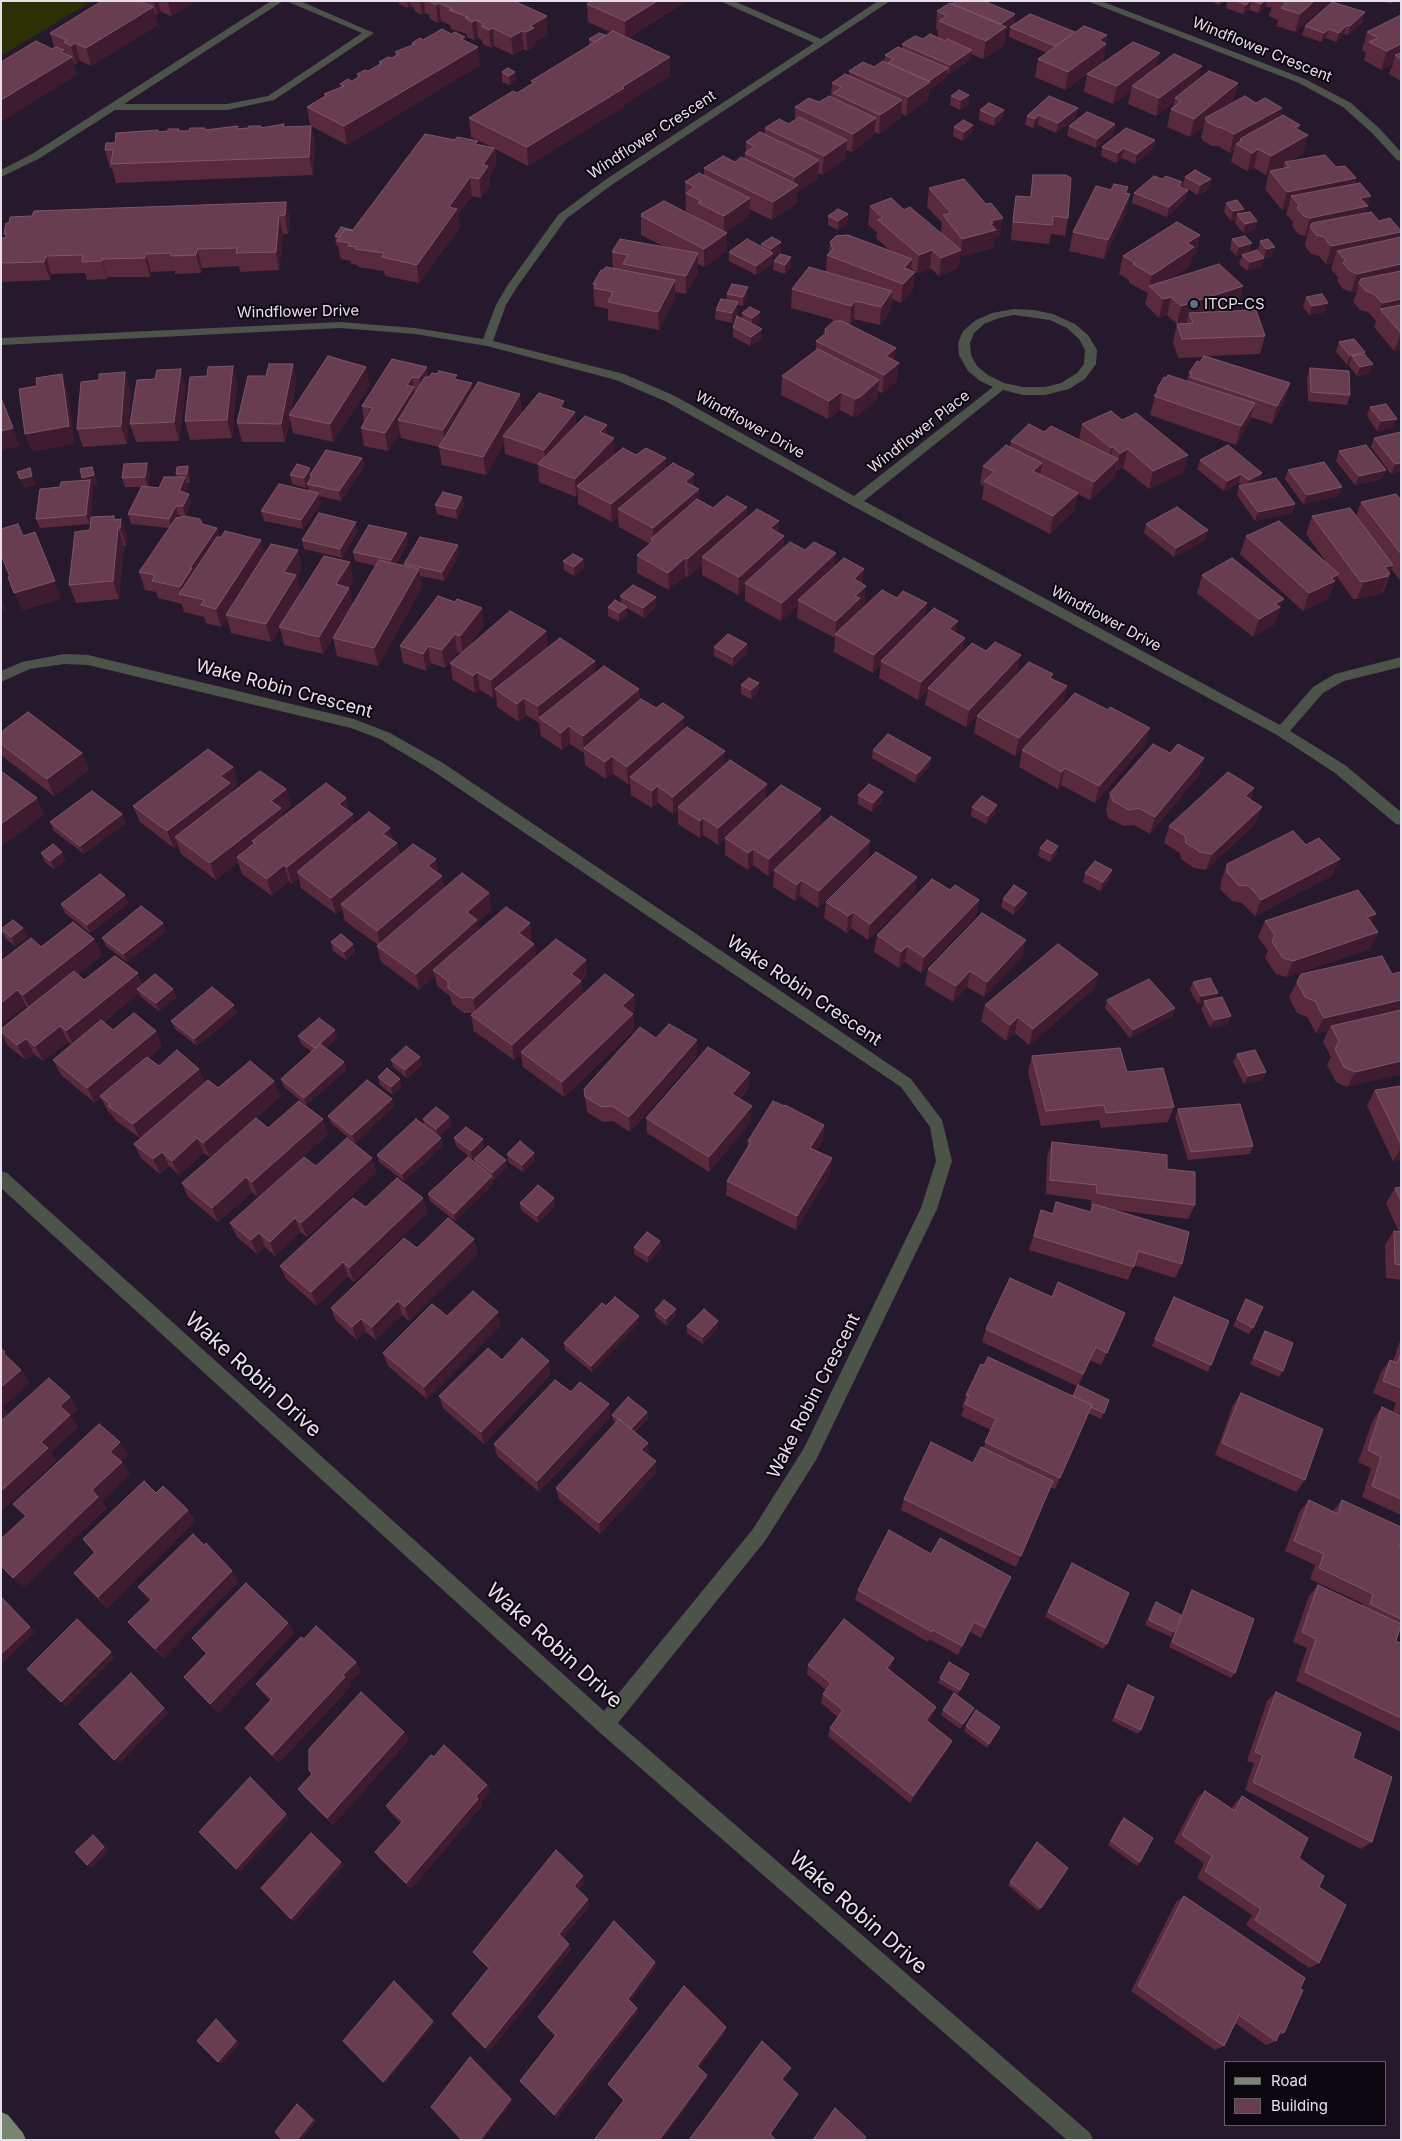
<!DOCTYPE html>
<style>
body{margin:0}
#map{position:relative;width:1402px;height:2141px;overflow:hidden;background:#26192d;font-family:Inter,sans-serif}
canvas{display:block}
.frame{position:absolute;inset:0;border:2px solid #e8dfed;pointer-events:none}
.legend{position:absolute;left:1224px;top:2061px;width:162px;height:65px;box-sizing:border-box;background:#0c070f;border:1px solid #645d68;margin:0;padding:6px 9px;list-style:none;font-size:15px;color:#e8dfed}
.legend li{display:flex;align-items:center;gap:10px;height:25px}
.legend b{width:25px;border:1px solid #645d68}
</style>
<div id="map">
<canvas width="1402" height="2141"></canvas>
<div class="frame"></div>
<ul class="legend">
<li><b style="height:6px;background:#788671"></b>Road</li>
<li><b style="height:14px;background:#683d4f"></b>Building</li>
</ul>
</div>
<script>
const c = document.querySelector('canvas').getContext('2d');
c.lineJoin = 'round';
function fill(path, color) { c.fillStyle = color; c.fill(path, 'evenodd'); }
const poly = rows => new Path2D(rows.map(r => 'M' + r).join(''));
function trace(path, color, width, dash) { c.strokeStyle = color; c.lineWidth = width; c.lineCap = dash ? 'butt' : 'round'; c.setLineDash(dash || []); c.stroke(path); }
function label(font, color, halo, rows, align = 'center') {
  c.font = font + ' Inter,sans-serif'; c.lineWidth = 4; c.setLineDash([]); c.textBaseline = 'middle'; c.strokeStyle = halo; c.fillStyle = color; for (const [text, x, y, turn = 0] of rows) {
    c.save(); c.translate(x, y); c.rotate((+turn || 0) * Math.PI / 180); c.textAlign = isNaN(turn) ? turn : align; if (halo) c.strokeText(text, 0, 0); c.fillText(text, 0, 0); c.restore();
  }
}
const green = poly([
 [1,1,92,1,1,56]
]);
const minor = poly([
 [271,1,283,1,124,104,227,104,268,96,362,33,286,1,300,1,374,33,274,100,227,110,115,110,40,158,1,177,1,170,32,154,271,1],
 [720,1,734,1,821,39,878,1,890,1,613,184,566,219,517,287,506,305,493,341,624,374,675,396,854,496,993,387,980,381,968,371,959,355,958,343,963,331,976,320,992,313,1014,309,1034,310,1053,314,1075,324,1088,335,1097,350,1096,364,1085,379,1069,389,1045,395,1023,395,1003,390,864,501,1280,725,1313,687,1335,674,1401,657,1401,667,1344,681,1323,693,1290,731,1345,765,1401,812,1401,825,1396,824,1335,773,1277,735,851,505,667,402,616,380,487,346,415,334,340,328,1,345,1,338,340,322,415,328,483,339,496,305,507,286,558,215,605,180,814,43,720,1],
 [1014,315,1050,320,1067,328,1079,339,1085,350,1084,364,1077,373,1061,383,1045,387,1023,387,1004,383,988,375,977,366,971,355,970,343,974,333,984,324,999,318,1014,315],
 [1087,1,1101,1,1305,79,1351,103,1380,129,1401,152,1401,161,1397,160,1372,133,1343,107,1299,83,1087,1],
 [64,654,88,655,354,719,390,733,443,763,911,1079,942,1120,952,1161,937,1209,816,1460,765,1541,618,1723,1090,2133,1093,2140,1067,2140,598,1731,1,1188,1,1171,7,1173,604,1711,753,1529,804,1448,921,1208,936,1161,930,1127,901,1087,433,771,380,739,351,728,88,665,64,664,30,669,1,682,1,671,22,662,64,654]
]);
const major = poly([
 [1,2112,8,2115,23,2133,26,2140,2,2140,1,2112]
]);
const wall = poly([
 [102,1,196,1,171,16,161,12,157,15,155,14,158,25,91,66,80,61,76,64,73,63,77,75,52,49,54,47,50,33],
 [399,1,514,1,548,34,535,42,535,46,527,51,524,49,513,55,494,46,491,48,483,44,482,40,478,38,474,40,467,37,467,34,451,29,450,25,441,21,438,23,430,19,429,15,425,13,422,15,415,11,414,8,411,6,408,8,399,4],
 [1209,1,1223,1,1219,5],
 [1227,1,1328,1,1327,4,1295,32,1276,26,1278,20,1269,16,1272,6,1270,8,1266,6,1258,13,1249,10,1243,14,1226,8],
 [1383,1,1394,1,1391,4],
 [685,2,628,38,670,76,625,104,625,106,528,166,495,149,496,166,489,177,490,185,481,198,472,196,458,215,460,228,419,283,385,276,384,271,358,267,358,265,351,264,351,261,341,259,338,246,336,245,335,236,353,230,478,145,492,147,471,137,469,118,517,93,532,84,531,81,589,45,589,39,605,35,610,32,588,22,587,4],
 [952,4,1015,14,1014,24,1006,29,1004,45,983,59,971,54,971,59,949,74,947,73,946,78,929,90,928,100,906,116,901,113,901,118,879,134,875,132,874,136,852,152,846,150,846,158,822,175,818,173,818,178,797,193,797,203,772,220,749,209,749,216,727,232,727,251,704,267,698,264,698,272,686,294,675,292,675,298,659,330,608,320,608,309,595,306,595,303,594,303,593,284,603,270,613,268,612,252,665,247,641,235,641,214,698,218,686,211,685,182,704,176,704,168,735,162,744,159,745,153,746,152,746,142,764,134,765,128,789,124,795,120,795,107,819,102,831,97,832,83,849,76,849,71,874,67,885,62,885,55,902,48,902,44,923,39,938,38,938,31,936,29,937,11],
 [1401,15,1401,81,1389,74,1393,64,1381,70,1364,60,1366,53,1362,50,1367,32],
 [1363,22,1348,35,1344,34,1336,42,1326,38,1321,42,1302,35,1305,26],
 [1010,27,1107,35,1103,62,1087,74,1157,67,1198,80,1238,83,1233,101,1228,106,1256,103,1282,108,1280,117,1300,125,1298,130,1303,153,1288,162,1336,167,1356,178,1354,184,1366,212,1379,221,1401,231,1399,238,1401,350,1394,351,1374,327,1376,321,1368,312,1360,310,1353,302,1357,291,1351,292,1343,289,1337,281,1338,277,1331,269,1333,263,1326,264,1319,256,1311,254,1305,246,1307,236,1305,236,1298,234,1292,226,1293,222,1286,214,1288,209,1282,210,1265,189,1269,172,1266,175,1254,168,1247,171,1231,162,1234,150,1230,153,1218,146,1212,146,1203,141,1201,137,1204,126,1190,137,1167,127,1171,109,1173,107,1174,102,1156,116,1128,104,1131,91,1113,104,1084,92,1087,74,1065,90,1035,77,1038,59,1047,53,1009,37],
 [1284,164,1283,168,1273,170],
 [451,34,465,37,465,41,480,65,347,145,311,126,315,144,313,175,116,183,112,168,110,168,105,150,115,143,159,132,248,128,261,126,262,128,284,124,284,127,311,126,310,125,307,107,325,97,324,94,341,87,340,84,352,81,357,78,357,74,368,71,380,65,379,62,392,58,396,56,395,52,412,46,412,43],
 [502,72,515,72,516,81,510,85,502,82],
 [969,95,968,104,960,110,950,105,951,96],
 [1049,96,1076,118,1056,133,1038,125,1033,128,1025,125,1027,116],
 [980,110,1004,110,1003,119,994,126,979,120],
 [1115,124,1113,134,1096,148,1067,136,1069,126],
 [954,127,972,134,962,141,953,136],
 [1155,140,1153,149,1135,164,1122,158,1116,163,1101,156,1102,147],
 [1033,175,1068,218,1065,236,1051,234,1049,244,1011,240,1013,214,1016,196,1030,197],
 [1185,177,1211,179,1209,189,1198,195,1182,186],
 [1162,179,1182,182,1181,187,1186,199,1167,217,1132,203,1134,193],
 [1128,187,1127,193,1126,212,1104,259,1069,251,1073,232,1111,190],
 [929,188,1000,236,995,237,993,248,960,257,958,268,939,276,930,268,917,273,911,268,913,290,901,303,892,299,891,310,880,325,854,319,850,325,895,361,897,381,882,393,878,391,877,398,859,415,853,417,840,410,828,419,781,395,782,376,816,350,816,341,824,335,825,329,838,321,791,308,792,289,826,272,827,255,829,253,830,242,892,252,876,238,877,232,868,225,870,206,904,210,941,233,942,223,927,207],
 [286,202,290,220,288,234,283,234,279,270,240,272,239,266,202,268,201,273,175,274,175,271,151,272,150,277,107,277,107,279,87,280,85,273,51,274,50,280,1,282,1,238,5,238,4,234,9,223,32,216],
 [1226,203,1257,221,1255,230,1243,233,1235,223,1236,220,1231,221,1224,212],
 [848,214,847,223,838,230,828,225,828,216],
 [1200,235,1196,253,1192,256,1190,266,1168,280,1243,286,1238,305,1214,312,1265,336,1260,354,1207,356,1290,383,1284,402,1272,424,1251,417,1249,422,1236,445,1150,415,1157,389,1187,381,1189,373,1200,362,1203,357,1178,358,1173,342,1177,324,1167,315,1159,318,1145,304,1148,293,1129,283,1129,280,1119,274,1123,256],
 [1187,321,1187,323,1179,324],
 [1232,239,1249,252,1259,253,1258,251,1260,241,1272,256,1264,258,1261,267,1247,271,1239,264,1242,255,1247,253,1236,256,1230,249],
 [761,244,781,251,773,256,773,263,756,275,729,261,729,252,761,247],
 [791,257,791,267,785,274,773,270,774,261],
 [727,294,747,296,743,306,738,305,738,312,732,323,715,319,716,310,727,300],
 [1306,297,1325,312,1309,315,1303,307],
 [742,313,759,321,755,325,762,329,762,339,750,346,733,337,733,327,742,318],
 [1339,342,1365,352,1370,373,1357,376,1349,366,1349,364,1347,365,1336,352],
 [293,364,296,382,291,412,370,385,333,442,293,433,290,419,285,442,242,442,237,423,266,376],
 [233,366,237,385,232,438,190,440,185,421,207,376],
 [427,367,428,377,457,380,473,391,522,412,518,418,564,401,564,408,575,412,576,426,607,435,615,455,636,455,667,468,694,474,694,487,699,500,713,508,747,507,747,518,784,536,784,548,835,566,863,584,865,603,859,609,859,612,925,618,965,638,962,653,1017,673,966,727,925,705,928,690,918,700,879,678,881,664,873,673,834,652,835,638,797,618,798,606,781,621,745,601,745,588,738,595,702,575,702,564,688,577,685,576,669,590,637,573,637,555,650,544,619,527,618,517,612,522,578,504,578,496,576,497,539,482,538,465,505,454,504,443,486,475,442,465,439,447,401,438,400,433,388,451,364,446,361,428,364,422,362,406],
 [1310,368,1350,395,1347,405,1308,401,1307,377],
 [186,387,179,441,136,442,130,424],
 [131,390,127,444,83,447,77,429],
 [1370,407,1393,428,1377,431,1367,416],
 [1122,420,1188,455,1183,473,1149,489,1123,468,1116,471,1114,478,1090,500,1078,494,1074,511,1050,534,982,499,984,486,980,484,983,466,1010,447,1011,441,1044,432,1079,440,1082,424],
 [1401,432,1401,471,1391,474,1371,447,1374,438],
 [1228,445,1259,481,1295,504,1292,513,1255,521,1237,495,1239,486,1242,485,1239,483,1224,491,1197,469,1200,460],
 [1339,451,1386,470,1382,479,1355,485,1336,461],
 [362,458,364,467,341,501,319,496,321,502,303,529,264,521,261,511,309,490,307,485,306,488,292,484,290,475,311,472],
 [147,463,150,473,148,486,145,486,159,488,177,477,176,474,177,467,190,476,190,483,187,483,188,486,185,493,189,494,191,503,185,516,178,515,177,518,217,528,219,537,302,568,297,577,301,593,353,580,349,588,353,605,376,566,355,561,353,552,408,542,396,564,405,566,404,564,459,554,444,581,420,576,422,587,378,666,337,656,333,638,341,625,323,654,284,645,280,628,271,642,231,633,227,618,221,627,206,623,204,617,184,612,182,604,158,598,156,592,145,590,139,572,169,528,131,524,128,514,142,487,125,487,122,478],
 [92,467,97,484,92,486,93,489,90,524,40,528,36,519,60,487,83,481],
 [1288,470,1339,496,1303,504,1285,479],
 [462,497,464,506,457,519,437,514,435,505],
 [1401,500,1401,581,1391,569,1390,573,1390,574,1383,592,1381,592,1381,594,1357,599,1353,599,1337,577,1328,599,1303,611,1240,554,1246,536,1328,565,1306,534,1312,516,1356,516,1361,502],
 [115,519,121,519,127,537,126,546,124,546,119,599,76,603,69,585,90,530],
 [1146,524,1208,530,1205,540,1174,557,1144,533],
 [358,531,342,558,304,549,302,540],
 [583,559,584,568,574,576,564,570,563,561],
 [1202,575,1278,616,1276,617,1274,625,1253,637,1197,593],
 [620,596,656,597,656,606,644,618,627,608,627,616,619,622,608,616,608,607,621,603],
 [484,625,467,649,546,631,548,648,595,673,639,689,640,700,684,730,724,765,766,799,820,826,869,858,818,908,800,896,795,901,773,887,774,870,768,876,753,865,748,870,725,855,725,839,718,845,703,835,700,838,678,824,678,810,673,814,658,803,652,808,631,795,630,782,628,784,613,774,606,779,585,765,584,753,570,744,562,750,541,736,539,723,526,715,519,722,497,707,496,695,493,698,480,690,475,693,453,680,450,663,462,653,457,652,445,668,431,663,426,671,403,663,400,646],
 [714,647,747,653,733,666,714,656],
 [1052,679,1063,704,1015,756,974,733,977,716],
 [759,683,758,692,751,699,741,694,741,685],
 [1,732,82,753,89,770,54,796,1,755],
 [1145,745,1095,803,1061,785,1058,789,1019,767,1022,750],
 [873,750,931,758,929,767,915,783,872,758],
 [1170,753,1204,758,1199,775,1150,834,1134,825,1124,826,1108,818,1106,810,1110,793],
 [233,767,238,784,232,789,233,792,286,789,291,806,282,813,283,817,350,812,355,824,393,840,397,843,400,855,436,859,438,873,442,876,444,888,492,910,478,922,479,930,530,923,532,940,530,941,534,944,536,957,587,976,581,981,583,994,634,995,635,1010,632,1014,633,1014,634,1030,564,1097,523,1067,521,1054,514,1060,474,1031,471,1015,474,1013,464,1013,452,1004,450,996,437,986,435,976,419,990,381,962,377,946,378,945,345,921,342,909,336,914,301,888,299,878,292,884,289,881,272,896,242,874,238,862,216,880,181,854,178,845,174,848,140,822,133,806],
 [1254,788,1250,800,1262,807,1255,824,1206,870,1194,868,1181,859,1180,853,1164,843,1169,826],
 [858,795,882,801,872,812,858,804],
 [972,807,995,814,986,824,971,816],
 [122,814,126,823,84,854,54,831,50,822],
 [1058,846,1056,855,1050,862,1038,856,1040,848],
 [41,853,66,860,54,869,45,862],
 [1227,864,1333,875,1255,916,1242,903,1232,901,1220,889,1221,881],
 [1085,873,1110,879,1100,891,1083,882],
 [917,877,915,893,868,940,851,928,847,933,824,918,826,902],
 [950,890,979,900,976,916,921,973,905,962,899,968,874,952,877,935],
 [1003,899,1025,901,1014,915,1001,907],
 [129,903,90,933,65,913,61,904],
 [1376,914,1371,923,1378,932,1370,949,1286,977,1276,974,1265,958,1268,951,1258,937,1265,921],
 [163,923,166,931,127,962,106,946,102,938],
 [23,928,28,936,15,946,5,938,1,930,1,929],
 [94,939,102,955,78,974,84,980,142,985,173,989,177,997,159,1011,141,997,139,993,104,1022,113,1030,156,1031,162,1046,149,1058,159,1066,199,1069,205,1083,218,1088,280,1097,210,1157,204,1153,179,1175,169,1166,160,1174,141,1158,134,1144,140,1138,116,1121,112,1115,108,1111,101,1098,95,1103,61,1075,53,1060,72,1044,68,1042,43,1061,34,1054,26,1060,8,1046,1,1033,1,1029,28,1008,26,1006,1,961,41,947],
 [331,942,353,944,355,952,346,960,333,951],
 [1022,956,984,997,967,987,953,1002,925,985,928,969],
 [1401,972,1401,1074,1347,1087,1336,1082,1327,1065,1331,1057,1323,1042,1328,1031,1316,1033,1307,1017,1297,1013,1289,997,1297,982,1392,974],
 [1098,974,1093,990,1029,1045,1015,1033,1006,1041,981,1021,985,1005],
 [1193,982,1218,993,1215,999,1228,1024,1210,1028,1201,1009,1204,1003,1198,1004,1190,990],
 [1107,1000,1175,1008,1172,1016,1130,1038,1105,1008],
 [234,1005,237,1013,197,1046,175,1029,171,1021],
 [335,1030,337,1038,326,1048,344,1062,346,1070,306,1105,284,1087,281,1079,312,1052,301,1044,298,1036],
 [656,1038,697,1040,697,1056,630,1132,613,1121,603,1122,587,1112,584,1089],
 [1237,1054,1266,1072,1262,1080,1244,1084,1233,1062],
 [1032,1056,1127,1072,1174,1107,1168,1122,1101,1128,1099,1120,1041,1126,1028,1072],
 [391,1060,422,1065,407,1078,393,1067],
 [378,1077,402,1087,393,1095,380,1085],
 [1401,1086,1401,1159,1393,1161,1367,1106,1375,1090],
 [749,1088,740,1099,751,1121,709,1172,647,1133,646,1118],
 [392,1099,394,1107,355,1143,331,1123,328,1116],
 [1178,1109,1253,1146,1250,1154,1188,1160,1175,1117],
 [449,1117,451,1125,439,1136,441,1138,443,1146,404,1181,379,1162,377,1155,424,1125,423,1119],
 [824,1125,823,1140,816,1151,830,1173,796,1230,726,1195,727,1181,747,1149,748,1141],
 [268,1128,328,1134,258,1197,252,1192,218,1222,188,1197,182,1183],
 [454,1138,484,1147,472,1159,456,1146],
 [1052,1142,1167,1169,1195,1205,1188,1219,1115,1210,1182,1264,1175,1278,1134,1265,1128,1280,1029,1250,1041,1210,1052,1214,1056,1202,1090,1212,1091,1208,1091,1200,1046,1194,1047,1157],
 [507,1154,535,1160,523,1172,508,1162],
 [474,1159,507,1167,494,1180,493,1179,493,1184,455,1221,430,1201,428,1194,475,1163],
 [316,1166,377,1172,307,1237,300,1232,275,1256,265,1247,257,1254,237,1237,230,1223],
 [1401,1187,1401,1280,1386,1278,1385,1245,1394,1231,1399,1232,1386,1203,1395,1188],
 [423,1198,427,1213,354,1282,348,1276,317,1306,286,1279,280,1266,366,1207],
 [520,1203,555,1206,538,1223,521,1210],
 [660,1241,661,1248,648,1263,634,1254,634,1247],
 [417,1248,478,1253,409,1321,402,1315,376,1340,366,1332,357,1340,336,1321,331,1308],
 [1052,1297,1125,1313,1101,1365,1090,1360,1078,1386,1109,1400,1101,1419,1088,1413,1055,1489,1050,1487,1016,1567,901,1510,904,1499,973,1463,983,1448,991,1430,961,1416,964,1408,962,1407,966,1395,984,1365,1073,1396,1077,1386,982,1342,986,1329],
 [1174,1297,1211,1365,1208,1372,1152,1346],
 [1246,1299,1253,1328,1249,1334,1233,1326],
 [606,1306,639,1316,639,1323,592,1372,565,1350,564,1343],
 [676,1309,676,1315,667,1326,656,1317,655,1310],
 [447,1316,501,1325,427,1399,388,1366,383,1353],
 [718,1321,718,1327,703,1344,687,1333,687,1326],
 [1265,1331,1283,1371,1279,1377,1250,1364,1261,1338],
 [1401,1338,1401,1415,1393,1411,1396,1403,1373,1393,1381,1372,1390,1360,1393,1361],
 [502,1360,551,1374,484,1444,443,1408,439,1396],
 [571,1392,610,1417,539,1492,497,1456,494,1444],
 [1241,1393,1305,1480,1296,1492,1215,1455,1233,1405],
 [1382,1407,1401,1416,1401,1515,1362,1497,1371,1468,1358,1462,1373,1420],
 [647,1412,648,1418,635,1432,649,1455,648,1455,656,1473,600,1534,559,1499,556,1488,616,1423,613,1421,612,1415],
 [156,1493,188,1510,195,1521,107,1608,83,1584,74,1573,94,1553,83,1539],
 [1309,1500,1333,1511,1342,1500,1401,1547,1401,1633,1398,1632,1396,1641,1401,1643,1401,1732,1296,1681,1307,1648,1293,1642,1309,1596,1318,1585,1362,1606,1363,1604,1310,1579,1315,1565,1285,1551,1300,1511],
 [931,1554,1011,1577,981,1638,970,1632,958,1655,929,1639,928,1642,855,1600,858,1590],
 [1072,1563,1107,1644,1103,1649,1045,1617],
 [239,1581,163,1658,136,1632,128,1622,150,1601,138,1587],
 [1192,1590,1235,1673,1231,1678,1169,1647,1189,1595],
 [1156,1602,1174,1632,1171,1637,1145,1625,1152,1608],
 [288,1623,294,1633,218,1713,184,1677,206,1654,200,1648,192,1638],
 [808,1665,891,1668,889,1670,932,1716,928,1722,952,1741,948,1749,910,1803,828,1736,830,1728,838,1717,821,1703,823,1694,826,1690,807,1674],
 [361,1671,349,1683,351,1686,279,1763,252,1736,245,1728,270,1700,263,1693,256,1684],
 [940,1678,967,1679,958,1694,938,1683],
 [1128,1685,1141,1730,1138,1734,1112,1721,1125,1689],
 [1276,1692,1353,1758,1372,1842,1361,1849,1245,1790,1254,1763,1247,1761,1267,1701],
 [943,1710,972,1712,960,1729,941,1715],
 [966,1726,997,1732,987,1748,964,1731],
 [404,1732,409,1740,333,1825,304,1797,298,1789],
 [1205,1791,1231,1809,1234,1804,1242,1796,1299,1858,1319,1887,1319,1963,1309,1968,1246,1925,1252,1915,1197,1878,1204,1863,1174,1842,1197,1798],
 [490,1792,480,1803,482,1806,411,1889,380,1859,375,1852,401,1823,391,1813,386,1806],
 [1124,1818,1140,1862,1137,1866,1108,1845,1120,1822],
 [1035,1846,1041,1908,1038,1911,1008,1885],
 [585,1882,578,1890,590,1905,563,1938,571,1949,489,2052,452,2014,489,1969,477,1957,473,1952],
 [1184,1896,1284,2033,1278,2036,1276,2041,1266,2045,1235,2023,1224,2046,1215,2050,1131,1991,1176,1902],
 [655,1962,656,1967,630,2001,637,2008,638,2013,557,2118,520,2081,555,2036,541,2022,538,2017],
 [725,2032,699,2067,707,2078,662,2140,594,2140,624,2101,610,2087,608,2084]
]);
const shadedWall = poly([
 [145,1,147,1,149,9,153,7,158,25,91,66,86,48],
 [154,1,158,1,161,12,157,15],
 [168,1,196,1,171,16],
 [407,1,410,1,411,6,408,8],
 [420,1,424,1,425,13,422,15],
 [657,1,685,1,685,2,625,39,625,21],
 [1250,1,1251,1,1249,10,1243,14,1246,5],
 [1264,1,1267,1,1266,6,1258,13,1261,4],
 [1314,1,1328,1,1327,4,1295,32,1300,14],
 [439,3,441,21,438,23,436,5],
 [1365,12,1363,22,1348,35,1350,26],
 [1015,14,1014,24,1006,29,1004,45,983,59,986,41,997,27],
 [547,16,548,34,535,42,535,46,527,51,526,32,530,26],
 [476,20,478,38,474,40,472,22],
 [1347,25,1344,34,1336,42,1339,33],
 [493,28,494,46,491,48,489,30],
 [1329,29,1326,38,1321,42,1324,33],
 [522,31,524,49,513,55,511,37],
 [1107,35,1105,45,1106,44,1103,62,1065,90,1068,72,1099,40],
 [465,37,467,54,478,47,480,65,347,145,344,126,461,39],
 [75,43,80,61,76,64,71,46],
 [1401,44,1401,59,1395,55,1393,64,1381,70,1387,51],
 [64,50,67,60,72,57,77,75,1,122,1,100],
 [972,50,971,59,949,74,950,65],
 [1160,53,1156,72,1132,86,1131,91,1113,104,1117,86],
 [670,57,670,76,625,104,625,106,528,166,527,147],
 [1202,66,1197,84,1175,98,1174,102,1156,116,1159,98],
 [948,68,946,78,929,90,928,100,906,116,908,97,925,84],
 [515,72,516,81,510,85,509,76],
 [1238,83,1233,101,1208,122,1205,118,1204,126,1190,137,1194,119],
 [969,95,968,104,960,110,961,100],
 [902,100,901,118,879,134,880,115],
 [1078,108,1076,118,1056,133,1058,123],
 [1282,108,1277,126,1240,139,1239,145,1236,144,1234,150,1230,153,1234,134],
 [1004,110,1003,119,994,126,995,117],
 [1039,115,1038,125,1033,128,1035,119],
 [876,118,874,136,852,152,853,134],
 [1115,124,1113,134,1096,148,1097,139],
 [973,125,972,134,962,141,964,132],
 [1300,125,1295,142,1308,135,1303,153,1285,163,1285,162,1284,164,1271,172,1270,171,1266,175,1271,156,1295,128],
 [311,126,315,144,313,175,309,157],
 [847,140,846,158,822,175,824,156],
 [1155,140,1153,149,1135,164,1137,154],
 [494,148,496,166,489,177,490,185,481,198,479,179,483,165],
 [1124,148,1122,158,1116,163,1118,153],
 [1258,149,1254,168,1247,171,1252,153],
 [819,160,818,178,797,193,797,203,772,220,773,202,794,187,795,177],
 [470,177,472,196,458,215,460,228,419,283,417,265,449,207],
 [1356,178,1350,196,1299,205,1291,196,1288,209,1282,210,1287,192],
 [1211,179,1209,189,1198,195,1200,185],
 [1188,190,1186,199,1167,217,1169,207],
 [1130,194,1126,212,1104,259,1108,240],
 [1371,196,1365,214,1310,227,1307,236,1305,236,1310,218,1360,198],
 [750,198,749,216,724,234,724,216],
 [286,202,290,220,288,234,285,215],
 [1244,209,1242,219,1237,214,1236,220,1231,221,1233,211],
 [848,214,847,223,838,230,838,221],
 [279,216,283,234,279,270,276,252],
 [1003,218,1000,236,995,237,993,248,960,257,962,239,991,221],
 [1257,221,1255,230,1243,233,1245,224],
 [1401,232,1395,250,1337,251,1333,263,1326,264,1331,246],
 [727,233,727,251,704,267,704,249],
 [1200,235,1196,253,1192,256,1190,266,1153,290,1149,286,1147,293,1152,275,1187,243],
 [781,242,781,251,773,256,773,263,756,275,756,266,771,255,771,249],
 [1252,243,1249,253,1236,256,1239,247],
 [1275,247,1272,256,1264,258,1261,267,1247,271,1250,262,1264,258,1266,249],
 [197,249,202,268,201,273,196,255],
 [932,250,930,268,917,273,919,255],
 [961,250,958,268,939,276,941,258],
 [698,253,698,272,686,294,686,276],
 [146,254,151,272,150,277,145,258],
 [46,256,51,274,50,280,44,262],
 [791,257,791,267,785,274,785,265],
 [102,259,107,277,107,279,102,261],
 [912,259,910,277,915,272,913,290,901,303,904,268],
 [1401,264,1401,281,1359,283,1357,291,1351,292,1357,274],
 [675,280,675,298,659,330,658,312],
 [1243,286,1238,305,1192,320,1189,313,1187,321,1177,325,1181,306],
 [748,287,747,296,743,306,743,297],
 [892,291,891,310,880,325,881,307],
 [1171,297,1167,315,1159,318,1163,299],
 [1401,299,1401,316,1380,309,1375,321,1382,303],
 [855,301,854,319,850,325,851,306],
 [738,302,738,312,732,323,732,313],
 [1328,303,1325,312,1309,315,1312,306],
 [760,312,759,321,752,327,752,318],
 [762,329,762,339,750,346,751,337],
 [1401,333,1401,350,1394,351],
 [896,348,894,367,886,356],
 [1365,352,1361,362,1352,356,1349,364,1347,365,1350,356],
 [899,363,897,381,882,393,884,375],
 [293,364,296,382,290,415,289,415,290,419,285,442,281,424],
 [1373,364,1370,373,1357,376,1360,367],
 [233,366,237,385,232,438,227,420],
 [366,367,370,385,333,442,330,424],
 [427,367,429,385,422,396,419,378],
 [181,369,186,387,179,441,174,422],
 [125,372,131,390,127,444,121,426],
 [62,374,68,392,75,444,32,452,25,434],
 [412,377,417,405,398,420,400,433,388,451,385,433,407,385],
 [879,380,877,398,859,415,853,417,855,399],
 [472,383,474,401,446,448,443,430],
 [1290,383,1284,402,1272,424,1277,406],
 [841,392,840,410,828,419,829,401],
 [520,394,522,412,507,437,503,436,504,443,486,475,483,457],
 [564,401,565,420,560,407],
 [1255,403,1249,422,1236,445,1241,426],
 [575,412,576,430,546,468,544,450],
 [1397,419,1393,428,1377,431,1381,421],
 [607,425,608,443,600,432],
 [13,428,20,446,1,451,1,431],
 [614,438,615,456,577,486,578,496,576,497,575,479],
 [1113,447,1109,465,1107,466,1111,448],
 [1128,449,1123,468,1116,471,1120,453],
 [1188,455,1183,473,1149,489,1153,471],
 [362,458,364,467,341,501,339,491],
 [666,458,667,477,618,509,618,517,612,522,611,504],
 [1118,459,1114,478,1090,500,1094,482],
 [147,463,150,473,148,486,145,477],
 [1042,463,1039,481,1033,471],
 [1401,463,1401,471,1391,474,1395,464],
 [188,466,190,476,190,483,187,474],
 [92,467,97,484,92,486,93,489,90,524,86,515,85,487,82,478],
 [310,468,312,476,310,475,311,479,306,488,304,478],
 [1386,470,1382,479,1355,485,1359,476],
 [1262,473,1259,483,1246,489,1249,480],
 [694,474,694,492,685,482],
 [1241,474,1239,483,1224,491,1227,481],
 [32,476,36,485,24,488,20,479],
 [185,477,188,486,181,500,179,491],
 [1342,487,1339,496,1303,504,1307,495],
 [699,489,699,507,654,546,653,528],
 [319,493,321,502,303,529,301,520],
 [1078,493,1074,511,1050,534,1053,516],
 [189,494,191,503,185,516,183,506],
 [462,497,464,506,457,519,456,509],
 [1295,504,1292,513,1255,521,1258,512],
 [176,506,178,515,172,528,169,519],
 [747,507,747,525,702,557,702,564,688,577,687,559],
 [114,516,124,546,119,599,113,581],
 [121,519,127,537,126,546,120,528],
 [779,521,778,538,770,528],
 [356,522,358,531,342,558,340,549],
 [217,528,222,546,182,595,180,587,190,568],
 [1208,530,1205,540,1174,557,1176,548],
 [407,533,408,542,392,569,391,560],
 [784,536,784,554,745,583,745,588,738,595,739,577],
 [261,540,266,558,226,615,227,618,221,627,216,609],
 [458,545,459,554,444,581,442,572],
 [298,550,302,568,297,577,301,593,271,642,266,624,284,572],
 [836,553,834,571,798,600,798,606,781,621,782,603],
 [685,558,685,576,669,590,668,573],
 [583,559,584,568,574,576,574,567],
 [350,562,353,580,340,602,336,584],
 [1393,565,1389,574,1386,575,1388,576,1381,594,1357,599,1364,582,1385,567],
 [419,569,422,587,378,666,374,648],
 [864,569,862,587,854,579],
 [1339,574,1328,599,1303,611,1309,593,1331,578],
 [55,581,61,599,22,611,14,593],
 [866,586,865,603,859,609,858,616,835,634,835,639,836,621,855,596],
 [349,588,353,605,323,654,319,637],
 [656,597,656,606,644,618,643,608],
 [1,599,6,610,1,612],
 [1284,599,1278,616,1276,617,1274,625,1253,637,1259,619,1275,604],
 [927,603,924,621,881,661,881,664,873,673,874,655],
 [627,607,627,616,619,622,619,613],
 [482,608,484,625,463,654,460,636],
 [958,621,955,639,949,629],
 [546,631,548,649,495,689,496,695,493,698,491,680],
 [455,634,457,652,445,668,442,650],
 [965,638,962,655,928,688,928,690,918,700,921,682],
 [747,644,747,653,733,666,733,657],
 [428,646,431,663,426,671,423,654],
 [1021,655,1017,673,966,727,969,710],
 [595,661,596,678,539,718,538,706],
 [477,672,480,690,475,693,473,676],
 [759,683,758,692,751,699,751,690],
 [1067,686,1063,704,1015,756,1019,738],
 [639,689,640,707,584,748,583,736],
 [524,698,526,715,519,722,517,704],
 [684,717,684,734,630,777,630,782,628,784,627,767],
 [569,726,570,744,562,750,561,733],
 [1150,728,1145,745,1095,803,1099,786],
 [725,751,724,768,678,807,678,810,673,814,673,797],
 [82,753,89,770,54,796,47,779],
 [612,756,613,774,606,779,605,762],
 [931,758,929,767,915,783,917,774],
 [1204,758,1199,775,1150,834,1155,817],
 [233,767,238,784,232,789,236,800,175,837,178,845,174,848,167,831,220,776],
 [1065,768,1061,785,1058,789,1062,772],
 [767,784,766,801,718,845,718,828],
 [657,786,658,803,652,808,652,791],
 [1254,788,1247,805,1245,796],
 [286,789,291,806,282,813,285,824,255,843,252,841,255,849,237,857,238,862,216,880,210,863,271,801],
 [883,792,882,801,872,812,873,803],
 [37,798,44,815,1,847,1,824],
 [346,798,350,815,339,804],
 [997,805,995,814,986,824,988,816],
 [1262,807,1255,824,1206,870,1212,854],
 [821,809,820,826,768,876,769,859],
 [122,814,126,823,84,854,80,846],
 [353,814,357,831,297,872,299,878,292,884,287,867],
 [703,818,703,835,700,838,700,821],
 [390,828,394,845,383,834],
 [870,841,869,858,818,908,819,891],
 [397,843,401,860,341,904,342,909,336,914,331,898],
 [1058,846,1056,855,1050,862,1052,854],
 [753,849,753,865,748,870,748,853],
 [62,852,66,860,54,869,50,861],
 [436,859,439,876,428,866],
 [1340,859,1333,875,1255,916,1261,900],
 [284,865,289,881,272,896,267,879],
 [1112,870,1110,879,1100,891,1103,882],
 [442,876,445,892,381,947,377,931],
 [917,877,915,893,868,940,870,924],
 [801,880,800,896,795,901,797,885],
 [489,893,492,910,478,922,480,936,433,970,435,976,419,990,416,974,467,912],
 [1027,893,1025,901,1014,915,1015,906],
 [125,895,129,903,90,933,87,925],
 [979,900,976,916,921,973,924,957],
 [853,912,851,928,847,933,848,916],
 [1376,914,1367,931,1367,917],
 [163,923,166,931,127,962,123,954],
 [530,923,532,940,521,949,519,933],
 [23,928,28,936,15,946,11,937],
 [1378,932,1370,949,1286,977,1293,961],
 [94,939,102,955,31,1011,23,995],
 [1026,940,1022,956,984,997,987,982],
 [353,944,355,952,346,960,344,952],
 [534,944,536,960,476,1015,473,999],
 [907,946,905,962,899,968,901,952],
 [1,948,5,955,1,958],
 [586,960,587,976,581,981,583,997,521,1052,521,1054,514,1060,512,1045,571,974],
 [970,971,967,987,953,1002,956,986],
 [138,973,144,989,137,989,139,993,74,1046,66,1031],
 [1098,974,1093,990,1029,1045,1033,1029],
 [173,989,177,997,159,1011,156,1003],
 [17,990,26,1006,1,1025,1,1003],
 [1218,993,1214,1001,1204,1001,1204,1003,1198,1004,1201,996],
 [634,995,635,1010,623,1022,622,1006],
 [1401,1000,1401,1014,1331,1026,1328,1031,1316,1033,1324,1018],
 [234,1005,237,1013,197,1046,194,1039],
 [1175,1008,1172,1016,1130,1038,1133,1030],
 [633,1014,634,1030,564,1097,562,1082],
 [1231,1016,1228,1024,1210,1028,1214,1020],
 [1018,1017,1015,1033,1006,1041,1010,1025],
 [60,1026,68,1042,43,1061,35,1046],
 [335,1030,337,1038,317,1056,315,1048],
 [156,1031,162,1046,102,1097,100,1096,101,1098,95,1103,87,1088],
 [26,1039,34,1054,26,1060,17,1045],
 [697,1040,697,1056,630,1132,629,1117],
 [420,1057,422,1065,407,1078,405,1070],
 [1401,1061,1401,1074,1347,1087,1355,1072],
 [344,1062,346,1070,306,1105,304,1098],
 [199,1069,205,1084,140,1139,133,1124],
 [1266,1072,1262,1080,1244,1084,1248,1076],
 [750,1073,749,1088,731,1109,732,1094],
 [400,1079,402,1087,393,1095,391,1087],
 [274,1081,280,1097,210,1157,203,1143],
 [392,1099,394,1107,355,1143,352,1135],
 [752,1106,751,1121,709,1172,709,1157],
 [449,1117,451,1125,438,1137,436,1129],
 [323,1119,328,1134,258,1197,252,1182],
 [824,1125,823,1140,809,1163,810,1148],
 [197,1138,204,1153,179,1175,172,1161],
 [441,1138,443,1146,404,1181,402,1174],
 [483,1139,484,1147,472,1159,471,1151],
 [1401,1148,1401,1159,1393,1161],
 [162,1152,169,1166,160,1174,153,1159],
 [534,1153,535,1160,523,1172,522,1165],
 [372,1158,377,1172,307,1237,301,1223],
 [832,1158,830,1173,796,1230,797,1216],
 [506,1160,507,1167,494,1180,492,1173],
 [492,1176,493,1184,455,1221,454,1214],
 [246,1177,252,1192,218,1222,212,1208],
 [423,1198,427,1213,354,1282,349,1268],
 [554,1198,555,1206,538,1223,537,1216],
 [295,1218,300,1232,275,1256,270,1242],
 [259,1233,265,1247,257,1254,251,1240],
 [474,1239,478,1253,409,1321,405,1307],
 [660,1241,661,1248,648,1263,648,1256],
 [343,1262,348,1276,317,1306,311,1292],
 [398,1301,402,1315,376,1340,372,1327],
 [676,1309,676,1315,667,1326,666,1319],
 [498,1312,501,1325,427,1399,424,1387],
 [639,1316,639,1323,592,1372,591,1366],
 [361,1319,366,1332,357,1340,352,1327],
 [718,1321,718,1327,703,1344,703,1337],
 [5,1352,15,1365,3,1353],
 [549,1361,551,1374,484,1444,481,1432],
 [21,1370,30,1383,3,1407,8,1414,1,1420,1,1387],
 [70,1397,78,1410,71,1416,79,1427,51,1453,57,1460,1,1512,1,1491,41,1442,60,1406],
 [609,1404,610,1417,539,1492,537,1481],
 [647,1412,648,1418,631,1435,631,1429],
 [120,1442,128,1454,119,1463,110,1452],
 [648,1443,649,1455,642,1462,641,1450],
 [656,1461,656,1473,600,1534,599,1523],
 [122,1462,130,1474,102,1501,107,1508,23,1588,13,1578,92,1490],
 [188,1510,195,1521,107,1608,98,1597],
 [232,1571,239,1581,163,1658,155,1649],
 [1,1597,35,1632,1,1665],
 [974,1622,970,1632,958,1655,962,1646],
 [288,1623,294,1633,218,1713,210,1704],
 [111,1652,115,1657,66,1707,61,1702],
 [894,1658,891,1668,884,1678,887,1668],
 [356,1662,361,1671,349,1683,351,1686,279,1763,272,1755,343,1675],
 [936,1707,932,1716,922,1729,926,1720],
 [164,1708,169,1713,119,1764,114,1760],
 [974,1708,972,1712,960,1729,963,1724],
 [404,1732,409,1740,333,1825,327,1818],
 [952,1741,948,1749,910,1803,913,1796],
 [487,1785,490,1792,480,1803,482,1806,411,1889,406,1883,476,1796],
 [286,1814,289,1818,240,1872,236,1869],
 [93,1835,98,1839,109,1850,92,1868,87,1865],
 [341,1862,344,1866,295,1922,291,1919],
 [583,1876,585,1882,576,1893,574,1886],
 [588,1899,590,1905,562,1940,559,1934],
 [569,1944,571,1949,489,2052,485,2048],
 [655,1962,656,1967,629,2003,628,1999],
 [394,1981,435,2023,385,2084,383,2082],
 [637,2008,638,2013,557,2118,554,2115],
 [216,2019,220,2022,240,2043,222,2064,218,2062],
 [726,2027,725,2032,697,2069,697,2066],
 [470,2057,513,2101,483,2140,480,2140],
 [707,2075,707,2078,662,2140,659,2140],
 [297,2104,301,2106,317,2121,301,2140,297,2140]
]);
const building = poly([
 [102,1,145,1,143,2,153,7,86,48,75,43,71,46,64,42,67,40,50,33,102,1],
 [429,1,514,1,547,16,530,26,534,28,526,32,522,31,511,37,493,28,489,30,481,26,484,24,476,20,472,22,465,18,468,17,449,10,452,9,439,3,436,5,429,1],
 [592,1,657,1,625,21,587,4,592,1],
 [956,1,984,1,1015,14,1001,24,952,4,956,1],
 [1236,1,1250,1,1246,5,1236,1],
 [1253,1,1264,1,1261,4,1253,1],
 [1282,1,1314,1,1300,14,1281,8,1286,3,1282,1],
 [1332,2,1365,12,1350,26,1347,25,1339,33,1329,29,1324,33,1305,26,1332,2],
 [950,3,1006,27,986,41,939,21,947,16,937,11,950,3],
 [1030,14,1075,32,1055,46,1010,27,1030,14],
 [1401,15,1401,44,1387,51,1369,42,1378,38,1367,32,1401,15],
 [1084,26,1107,35,1099,40,1106,44,1068,72,1038,59,1084,26],
 [442,29,451,34,455,32,465,37,461,39,478,47,344,126,307,107,327,95,324,94,344,86,340,84,348,79,352,81,360,76,357,74,365,70,368,71,382,63,379,62,388,57,392,58,399,54,395,52,415,44,412,43,420,38,423,40,442,29],
 [613,31,670,57,622,87,624,88,527,147,469,118,513,91,517,93,535,82,531,81,613,31],
 [599,33,605,35,595,42,589,39,599,33],
 [930,34,945,41,947,39,972,50,950,65,902,44,915,36,923,39,930,34],
 [36,41,52,49,56,47,64,50,61,52,72,57,1,100,1,62,36,41],
 [1133,42,1160,53,1117,86,1087,74,1133,42],
 [898,47,948,68,929,81,888,63,894,59,885,55,898,47],
 [1401,53,1401,59,1395,55,1401,53],
 [1174,54,1202,66,1159,98,1132,86,1174,54],
 [883,61,930,82,908,97,849,71,863,62,874,67,883,61],
 [508,68,515,72,509,76,502,72,508,68],
 [1209,71,1238,83,1194,119,1171,109,1181,101,1175,98,1209,71],
 [845,74,902,100,880,115,833,93,842,87,832,83,845,74],
 [959,90,969,95,961,100,951,96,959,90],
 [829,96,876,118,853,134,795,107,809,98,819,102,829,96],
 [1049,96,1078,108,1058,123,1039,115,1035,119,1027,116,1049,96],
 [1245,96,1256,103,1265,98,1282,108,1234,134,1222,128,1217,127,1208,122,1205,118,1245,96],
 [989,103,1004,110,995,117,980,110,989,103],
 [1087,112,1115,124,1097,139,1069,126,1087,112],
 [1283,115,1300,125,1295,128,1308,135,1271,156,1258,149,1252,153,1236,144,1242,140,1240,139,1283,115],
 [799,117,847,140,824,156,765,128,779,119,789,124,799,117],
 [963,120,973,125,964,132,954,127,963,120],
 [284,124,283,127,311,126,309,157,111,164,113,150,105,150,106,143,115,143,116,133,158,130,158,132,168,131,168,129,179,129,178,131,189,131,190,128,205,128,205,130,238,126,237,129,248,128,249,126,261,126,261,128,284,124],
 [1126,128,1155,140,1137,154,1124,148,1118,153,1102,147,1126,128],
 [760,132,819,160,795,177,745,153,755,146,746,142,760,132],
 [425,134,455,140,457,137,478,141,475,144,494,148,483,165,488,166,479,179,470,177,449,207,457,209,417,265,382,257,384,253,355,249,356,247,348,246,350,243,337,241,345,229,352,231,425,134],
 [1325,155,1336,167,1345,166,1356,178,1287,192,1270,171,1289,167,1285,162,1325,155],
 [723,156,735,162,741,157,798,185,773,202,704,168,723,156],
 [1195,170,1211,179,1200,185,1185,177,1195,170],
 [699,173,750,198,724,216,698,203,701,201,686,193,695,187,685,182,699,173],
 [1033,175,1066,175,1071,178,1068,218,1053,216,1052,225,1013,222,1016,196,1031,197,1033,175],
 [1154,176,1162,179,1166,176,1182,182,1178,186,1188,190,1169,207,1134,193,1154,176],
 [964,179,986,204,991,203,1003,218,991,221,993,223,990,223,996,230,962,239,943,215,951,213,929,188,964,179],
 [1360,183,1371,196,1360,198,1368,206,1310,218,1304,216,1297,208,1299,205,1291,196,1360,183],
 [1114,184,1128,187,1125,193,1130,194,1108,240,1073,232,1096,186,1111,190,1114,184],
 [891,198,904,210,910,207,961,250,941,258,932,250,919,255,878,220,883,218,870,206,891,198],
 [1237,200,1244,209,1233,211,1226,203,1237,200],
 [664,201,727,233,704,249,641,216,643,215,641,214,664,201],
 [286,202,285,215,279,216,276,252,236,253,237,248,197,249,196,255,171,256,171,253,146,254,145,258,102,259,102,261,82,262,83,255,46,256,44,262,1,263,1,238,6,238,6,233,4,234,6,223,9,223,10,217,32,216,34,211,286,202],
 [838,209,848,214,838,221,828,216,838,209],
 [1250,212,1257,221,1245,224,1237,214,1250,212],
 [1371,212,1379,221,1390,218,1401,231,1401,232,1331,246,1324,237,1316,235,1310,227,1312,223,1371,212],
 [1177,222,1200,235,1187,243,1194,247,1152,275,1133,264,1135,263,1123,256,1177,222],
 [341,227,353,230,352,231,345,229,340,237,335,236,341,227],
 [848,235,912,259,904,268,915,272,903,284,827,255,833,249,830,242,836,236,848,235],
 [1245,236,1252,243,1239,247,1232,239,1245,236],
 [772,237,781,242,771,249,761,244,772,237],
 [1401,237,1401,264,1357,274,1349,270,1343,263,1345,260,1337,251,1401,237],
 [620,239,698,253,686,276,623,264,628,255,612,252,620,239],
 [747,239,773,253,756,266,729,252,747,239],
 [1268,239,1275,247,1266,249,1260,241,1268,239],
 [1257,250,1264,258,1250,262,1242,255,1257,250],
 [780,254,791,257,785,265,774,261,780,254],
 [1219,264,1243,286,1181,306,1171,297,1163,299,1149,286,1219,264],
 [606,267,675,280,658,312,608,302,613,292,594,288,596,285,593,284,601,270,603,270,606,267],
 [809,267,892,291,881,307,855,301,851,306,792,289,809,267],
 [1401,271,1401,299,1382,303,1374,294,1366,291,1359,283,1361,279,1401,271],
 [732,284,748,287,743,297,727,294,732,284],
 [1322,294,1328,303,1312,306,1306,297,1322,294],
 [721,299,738,302,732,313,716,310,721,299],
 [1401,305,1401,333,1380,309,1401,305],
 [750,307,760,312,752,318,742,313,750,307],
 [1256,310,1265,336,1182,339,1177,324,1193,323,1189,313,1256,310],
 [737,316,762,329,751,337,733,327,737,316],
 [834,321,842,321,896,348,886,356,899,363,884,375,816,341,826,333,825,329,834,321],
 [1354,339,1365,352,1350,356,1339,342,1354,339],
 [818,349,879,380,860,397,855,399,841,392,829,401,782,376,818,349],
 [1364,354,1373,364,1360,367,1352,356,1364,354],
 [328,356,366,367,330,424,289,415,328,356],
 [1204,356,1290,383,1277,406,1190,377,1192,374,1189,373,1197,361,1200,362,1204,356],
 [392,359,427,367,419,378,412,377,407,385,414,387,385,433,361,428,373,408,362,406,392,359],
 [269,364,293,364,281,424,237,423,248,376,266,376,269,364],
 [233,366,227,420,185,421,190,377,207,376,208,367,233,366],
 [1310,368,1349,371,1350,395,1311,392,1310,368],
 [181,369,174,422,130,424,137,380,155,379,157,370,181,369],
 [439,371,457,375,454,379,472,383,443,430,398,420,425,377,429,377,432,373,437,374,439,371],
 [125,372,121,426,77,429,81,382,99,380,99,374,125,372],
 [62,374,69,426,25,434,19,389,37,386,36,378,62,374],
 [1168,375,1255,403,1241,426,1154,396,1159,390,1157,389,1164,377,1166,378,1168,375],
 [478,382,520,394,483,457,439,447,478,382],
 [539,393,564,401,560,407,575,412,544,450,503,436,539,393],
 [1,398,13,428,1,431,1,398],
 [1386,404,1397,419,1381,421,1370,407,1386,404],
 [1111,411,1122,420,1136,413,1188,455,1153,471,1128,449,1120,453,1113,447,1111,448,1082,424,1111,411],
 [585,416,607,425,600,432,614,438,575,479,538,464,585,416],
 [1029,424,1044,432,1051,426,1118,459,1094,482,1011,441,1029,424],
 [1401,432,1401,463,1395,464,1374,438,1401,432],
 [1006,445,1042,463,1033,471,1078,493,1053,516,984,481,995,472,983,466,1006,445],
 [1228,445,1262,473,1249,480,1241,474,1227,481,1200,460,1228,445],
 [1366,445,1386,470,1359,476,1339,451,1366,445],
 [623,448,636,455,646,448,666,458,611,504,577,486,623,448],
 [326,450,362,458,339,491,307,484,312,476,310,475,326,450],
 [1324,462,1342,487,1307,495,1288,470,1324,462],
 [147,463,145,477,122,478,124,464,147,463],
 [673,463,694,474,685,482,699,489,653,528,618,509,673,463],
 [297,464,310,468,304,478,290,475,297,464],
 [188,466,187,474,176,474,177,467,188,466],
 [92,467,94,475,82,478,80,469,92,467],
 [30,468,32,476,20,479,17,472,30,468],
 [164,477,185,477,179,491,189,494,183,506,176,506,169,519,128,514,142,486,159,488,164,477],
 [1276,478,1295,504,1258,512,1239,486,1276,478],
 [90,480,86,515,36,519,40,489,60,487,61,482,90,480],
 [279,484,319,493,301,520,261,511,279,484],
 [443,492,462,497,456,509,435,505,443,492],
 [1396,494,1401,500,1401,554,1361,502,1396,494],
 [727,496,747,507,687,559,685,558,668,573,637,555,653,541,651,539,697,499,713,508,727,496],
 [1177,507,1208,530,1176,548,1146,524,1177,507],
 [1350,508,1393,565,1385,567,1390,574,1386,575,1388,576,1364,582,1360,581,1312,516,1350,508],
 [757,509,779,521,770,528,784,536,739,577,702,557,757,509],
 [319,513,356,522,340,549,302,540,319,513],
 [114,516,114,520,121,519,120,528,118,528,113,581,69,585,75,532,90,530,91,517,114,516],
 [184,516,200,519,202,524,217,528,190,568,192,568,180,587,152,581,155,575,139,572,176,518,184,516],
 [1279,521,1339,574,1331,578,1335,581,1309,593,1246,536,1279,521],
 [18,524,23,536,35,532,55,581,14,593,8,577,10,577,1,554,1,529,18,524],
 [369,525,407,533,391,560,353,552,369,525],
 [225,531,261,540,216,609,201,605,204,600,179,594,217,537,221,537,225,531],
 [420,537,458,545,442,572,404,564,420,537],
 [790,542,805,550,814,542,836,553,782,603,745,583,790,542],
 [271,544,298,550,284,572,296,575,266,624,226,615,271,544],
 [573,554,583,559,574,567,563,561,573,554],
 [324,556,350,562,336,584,349,588,319,637,279,627,324,556],
 [844,558,864,569,854,579,866,586,855,596,860,598,836,621,798,600,844,558],
 [1232,558,1284,599,1275,604,1280,607,1259,619,1202,575,1232,558],
 [379,560,419,569,374,648,333,638,379,560],
 [633,585,656,597,643,608,620,596,633,585],
 [882,590,897,598,903,591,927,603,874,655,835,634,882,590],
 [438,596,455,602,457,599,482,608,460,636,455,634,442,650,428,646,423,654,400,646,438,596],
 [615,600,627,607,619,613,608,607,615,600],
 [934,608,958,621,949,629,965,638,921,682,881,661,934,608],
 [510,611,546,631,491,680,477,672,473,676,450,663,510,611],
 [728,634,747,644,733,657,714,647,728,634],
 [560,638,595,661,538,706,524,698,517,704,495,689,560,638],
 [995,642,1021,655,969,710,928,688,972,643,986,651,995,642],
 [1029,662,1053,674,1050,678,1067,686,1019,738,977,716,1029,662],
 [604,666,639,689,583,736,569,726,561,733,539,718,604,666],
 [749,678,759,683,751,690,741,685,749,678],
 [1075,693,1108,710,1110,707,1150,728,1099,786,1065,768,1062,772,1022,750,1075,693],
 [641,699,656,708,663,703,684,717,627,767,612,756,605,762,584,748,641,699],
 [28,712,82,753,47,779,1,744,1,732,28,712],
 [687,727,725,751,673,797,657,786,652,791,630,777,687,727],
 [888,734,931,758,917,774,873,750,888,734],
 [1153,744,1170,753,1178,744,1204,758,1155,817,1139,808,1129,810,1113,801,1110,793,1153,744],
 [208,749,233,767,220,776,230,783,167,831,133,806,208,749],
 [730,760,767,784,718,828,703,818,700,821,678,807,730,760],
 [1,771,37,798,1,824,1,771],
 [260,771,286,789,271,801,281,808,210,863,175,837,260,771],
 [1228,772,1254,788,1245,796,1262,807,1212,854,1200,852,1186,843,1185,836,1169,826,1228,772],
 [326,783,346,798,339,804,353,814,287,867,284,865,267,879,237,857,255,843,252,841,326,783],
 [869,784,883,792,873,803,858,795,869,784],
 [781,785,821,809,769,859,753,849,748,853,725,838,781,785],
 [92,791,122,814,80,846,50,822,92,791],
 [982,796,997,805,988,816,972,807,982,796],
 [369,812,390,828,383,834,397,843,331,898,297,872,369,812],
 [831,816,870,841,819,891,801,880,797,885,774,870,831,816],
 [1293,831,1306,845,1319,838,1340,859,1261,900,1249,886,1238,885,1227,872,1227,864,1293,831],
 [1047,840,1058,846,1052,854,1040,848,1047,840],
 [53,844,62,852,50,861,41,853,53,844],
 [413,844,436,859,428,866,442,876,377,931,341,904,413,844],
 [876,852,917,877,870,924,853,912,848,916,826,902,876,852],
 [1095,861,1112,870,1103,882,1085,873,1095,861],
 [462,873,489,893,467,912,477,920,416,974,377,946,462,873],
 [100,874,125,895,87,925,61,904,100,874],
 [932,879,950,890,955,885,979,900,924,957,907,946,901,952,877,935,932,879],
 [1014,885,1027,893,1015,906,1003,899,1014,885],
 [1358,890,1376,914,1367,917,1378,932,1293,961,1283,958,1272,942,1275,935,1265,921,1358,890],
 [141,906,163,923,123,954,102,938,141,906],
 [506,907,530,923,519,933,534,944,473,999,470,997,461,998,448,988,448,981,433,970,506,907],
 [982,913,1026,940,987,982,970,971,956,986,928,969,982,913],
 [13,920,23,928,11,937,1,929,13,920],
 [73,922,94,939,23,995,17,990,1,1003,1,961,31,938,41,947,73,922],
 [341,934,353,944,344,952,331,942,341,934],
 [556,939,586,960,571,974,581,981,512,1045,471,1015,556,939],
 [1058,944,1098,974,1033,1029,1018,1017,1010,1025,985,1005,1058,944],
 [115,956,138,973,66,1031,60,1026,35,1046,26,1039,17,1045,1,1031,1,1029,74,971,84,980,115,956],
 [1382,956,1392,974,1401,972,1401,1000,1324,1018,1315,1001,1305,997,1297,982,1301,974,1382,956],
 [155,974,173,989,156,1003,137,989,155,974],
 [605,974,634,995,622,1006,633,1014,562,1082,521,1052,605,974],
 [1210,978,1218,993,1201,996,1193,982,1210,978],
 [1149,979,1175,1008,1133,1030,1107,1000,1149,979],
 [212,987,234,1005,194,1039,171,1021,212,987],
 [1222,997,1231,1016,1214,1020,1204,1001,1222,997],
 [1401,1010,1401,1061,1355,1072,1344,1067,1335,1049,1339,1041,1331,1026,1401,1010],
 [134,1013,156,1031,87,1088,53,1060,101,1020,113,1030,134,1013],
 [319,1018,335,1030,315,1048,298,1036,319,1018],
 [669,1024,697,1040,629,1117,612,1106,602,1107,585,1097,584,1089,640,1027,656,1038,669,1024],
 [320,1044,344,1062,304,1098,281,1079,320,1044],
 [406,1046,420,1057,405,1070,391,1060,406,1046],
 [708,1047,750,1073,732,1094,752,1106,709,1157,646,1118,708,1047],
 [1120,1048,1127,1072,1163,1068,1174,1107,1106,1113,1104,1105,1046,1111,1032,1056,1120,1048],
 [177,1050,199,1069,133,1124,108,1106,110,1104,100,1096,147,1057,159,1066,177,1050],
 [1255,1050,1266,1072,1248,1076,1237,1054,1255,1050],
 [250,1061,274,1081,203,1143,197,1138,172,1161,162,1152,153,1159,134,1144,208,1080,218,1088,250,1061],
 [387,1068,400,1079,391,1087,378,1077,387,1068],
 [367,1080,392,1099,352,1135,328,1116,367,1080],
 [1401,1086,1401,1144,1375,1090,1401,1086],
 [299,1101,323,1119,252,1182,246,1177,212,1208,182,1183,256,1118,268,1128,299,1101],
 [773,1101,784,1106,785,1105,824,1125,810,1148,832,1158,797,1216,727,1181,751,1142,748,1141,773,1101],
 [1240,1104,1253,1146,1191,1152,1178,1109,1240,1104],
 [436,1107,449,1117,436,1129,423,1119,436,1107],
 [416,1119,441,1138,402,1174,377,1155,416,1119],
 [466,1127,483,1139,471,1151,454,1138,466,1127],
 [347,1138,372,1158,301,1223,295,1218,270,1242,259,1233,251,1240,230,1223,304,1157,316,1166,347,1138],
 [520,1141,534,1153,522,1165,507,1154,520,1141],
 [1052,1142,1167,1155,1167,1169,1195,1172,1195,1205,1097,1193,1096,1185,1050,1180,1052,1142],
 [488,1146,506,1160,492,1173,474,1159,488,1146],
 [468,1157,492,1176,454,1214,428,1194,468,1157],
 [397,1178,423,1198,349,1268,343,1262,311,1292,280,1266,353,1198,366,1207,397,1178],
 [538,1185,554,1198,537,1216,520,1203,538,1185],
 [1401,1187,1401,1201,1395,1188,1401,1187],
 [1056,1202,1091,1212,1093,1204,1189,1232,1182,1264,1138,1251,1134,1267,1034,1236,1041,1210,1053,1214,1056,1202],
 [448,1218,474,1239,405,1307,398,1301,372,1327,361,1319,352,1327,331,1308,404,1238,417,1248,448,1218],
 [1394,1231,1401,1232,1401,1265,1395,1264,1394,1231],
 [647,1232,660,1241,648,1256,634,1247,647,1232],
 [1010,1278,1052,1297,1058,1282,1125,1313,1107,1353,1096,1347,1083,1374,986,1329,1010,1278],
 [473,1291,498,1312,424,1387,383,1353,432,1304,447,1316,473,1291],
 [615,1297,639,1316,591,1366,564,1343,602,1303,606,1306,615,1297],
 [1174,1297,1229,1321,1211,1365,1155,1339,1174,1297],
 [1246,1299,1263,1307,1253,1328,1237,1319,1246,1299],
 [664,1300,676,1309,666,1319,655,1310,664,1300],
 [704,1309,718,1321,703,1337,687,1326,704,1309],
 [1265,1331,1293,1343,1283,1371,1254,1358,1265,1331],
 [522,1338,549,1361,481,1432,439,1396,488,1348,502,1360,522,1338],
 [1,1348,5,1352,3,1353,21,1370,1,1387,1,1348],
 [1401,1353,1401,1388,1383,1381,1390,1360,1397,1363,1401,1353],
 [988,1357,1092,1405,1060,1478,985,1442,996,1419,965,1404,969,1396,966,1395,981,1364,984,1365,988,1357],
 [49,1378,70,1397,60,1406,70,1415,41,1442,48,1448,1,1491,1,1421,49,1378],
 [555,1380,571,1392,580,1382,609,1404,537,1481,494,1444,555,1380],
 [1078,1385,1109,1400,1104,1413,1091,1407,1092,1405,1073,1396,1078,1385],
 [1241,1393,1323,1429,1305,1480,1222,1443,1241,1393],
 [628,1397,647,1412,631,1429,619,1419,619,1420,612,1415,628,1397],
 [1382,1407,1401,1416,1401,1499,1372,1486,1381,1457,1368,1450,1382,1407],
 [619,1419,648,1443,641,1450,656,1461,599,1523,556,1488,619,1419],
 [99,1424,120,1442,110,1452,122,1462,92,1490,98,1497,13,1578,1,1566,1,1539,26,1516,13,1504,99,1424],
 [931,1442,973,1463,981,1447,1053,1481,1021,1556,904,1499,931,1442],
 [144,1481,156,1493,163,1486,188,1510,98,1597,74,1573,95,1552,83,1539,144,1481],
 [1309,1500,1338,1514,1342,1500,1401,1527,1401,1542,1399,1546,1401,1547,1401,1619,1370,1604,1373,1594,1319,1568,1324,1554,1294,1541,1309,1500],
 [889,1530,931,1554,940,1538,1011,1577,985,1628,974,1622,962,1646,933,1630,932,1632,858,1590,889,1530],
 [193,1534,204,1545,206,1543,232,1571,155,1649,128,1622,152,1599,138,1587,193,1534],
 [1072,1563,1129,1593,1107,1644,1048,1612,1072,1563],
 [246,1583,288,1623,210,1704,184,1677,207,1653,192,1638,246,1583],
 [1318,1585,1401,1624,1396,1641,1401,1643,1401,1718,1305,1672,1316,1639,1302,1632,1318,1585],
 [1192,1590,1254,1619,1235,1673,1172,1642,1192,1590],
 [1,1597,30,1627,1,1654,1,1597],
 [1156,1602,1181,1615,1174,1632,1149,1620,1156,1602],
 [77,1619,111,1652,61,1702,27,1669,77,1619],
 [844,1619,894,1658,887,1668,936,1707,926,1720,952,1741,913,1796,830,1728,843,1710,823,1694,831,1683,808,1665,844,1619],
 [316,1626,356,1662,343,1675,345,1677,272,1755,245,1728,272,1699,256,1684,301,1637,304,1639,316,1626],
 [949,1662,969,1674,960,1690,940,1678,949,1662],
 [131,1673,164,1708,114,1760,79,1724,131,1673],
 [1128,1685,1154,1697,1141,1730,1115,1717,1128,1685],
 [361,1692,404,1732,327,1818,298,1789,312,1774,309,1770,309,1749,361,1692],
 [1276,1692,1361,1733,1353,1758,1392,1777,1372,1842,1253,1782,1263,1755,1255,1752,1276,1692],
 [954,1693,974,1708,963,1724,943,1710,954,1693],
 [976,1710,1000,1727,989,1744,966,1726,976,1710],
 [444,1745,487,1785,476,1796,478,1799,406,1883,375,1852,403,1821,386,1806,431,1755,434,1757,444,1745],
 [250,1777,286,1814,236,1869,199,1832,250,1777],
 [1205,1791,1235,1811,1242,1796,1308,1838,1299,1858,1324,1876,1319,1887,1346,1905,1319,1963,1255,1920,1261,1909,1205,1871,1212,1856,1182,1835,1205,1791],
 [1124,1818,1153,1838,1140,1862,1111,1841,1124,1818],
 [311,1833,341,1862,291,1919,261,1888,311,1833],
 [93,1835,104,1847,87,1865,75,1852,93,1835],
 [1037,1842,1068,1868,1041,1908,1010,1882,1037,1842],
 [556,1850,583,1876,574,1886,588,1899,559,1934,569,1944,485,2048,452,2014,489,1968,473,1952,556,1850],
 [1184,1896,1305,1978,1300,1989,1303,1990,1284,2033,1280,2031,1276,2041,1239,2015,1224,2046,1138,1986,1184,1896],
 [614,1921,655,1962,628,1999,637,2008,554,2115,520,2081,556,2035,538,2017,614,1921],
 [394,1981,433,2021,383,2082,343,2041,394,1981],
 [684,1986,726,2027,697,2066,707,2075,659,2140,594,2140,624,2100,608,2084,684,1986],
 [216,2019,236,2041,218,2062,197,2041,216,2019],
 [762,2041,791,2068,782,2079,798,2094,770,2134,776,2140,689,2140,762,2041],
 [470,2057,511,2099,480,2140,462,2140,431,2107,470,2057],
 [297,2104,313,2120,297,2140,282,2140,275,2132,297,2104],
 [835,2108,866,2137,864,2140,813,2140,835,2108]
]);
const markers = [
 [1194,304,5,"#5c6f8a"]
];
const farStreetnames = [
 ["Windflower Crescent",1262,50,22],
 ["Windflower Crescent",652,135,-33],
 ["Windflower Drive",298,312,-1],
 ["Windflower Drive",750,425,29],
 ["Windflower Place",919,432,-38],
 ["Windflower Drive",1106,619,28]
];
const farPoinames = [
 ["ITCP-CS",1204,304]
];
const streetNames = [
 ["Wake Robin Crescent",284,689,15],
 ["Wake Robin Crescent",804,991,34],
 ["Wake Robin Crescent",814,1396,-63]
];
const nearStreetnames = [
 ["Wake Robin Drive",253,1375,42],
 ["Wake Robin Drive",554,1646,42],
 ["Wake Robin Drive",858,1913,41]
];
fill(green, '#2c3005');
fill(minor, '#4c5349');
fill(major, '#788671');
fill(wall, '#592a3c');
fill(shadedWall, '#3e1b2e');
fill(building, '#683d4f');
trace(building, '#7c5668', 1);
for (const [x, y, r, color] of markers) { const dot = new Path2D(); dot.arc(x, y, r, 0, 2 * Math.PI); c.fillStyle = color; c.fill(dot); trace(dot, '#0c070f', 2); }
label('15px', '#e8dfed', '#0c070f', farStreetnames);
label('15px', '#e8dfed', '#0c070f', farPoinames, 'left');
label('18px', '#e8dfed', '#0c070f', streetNames);
label('21px', '#e8dfed', '#0c070f', nearStreetnames);
</script>
